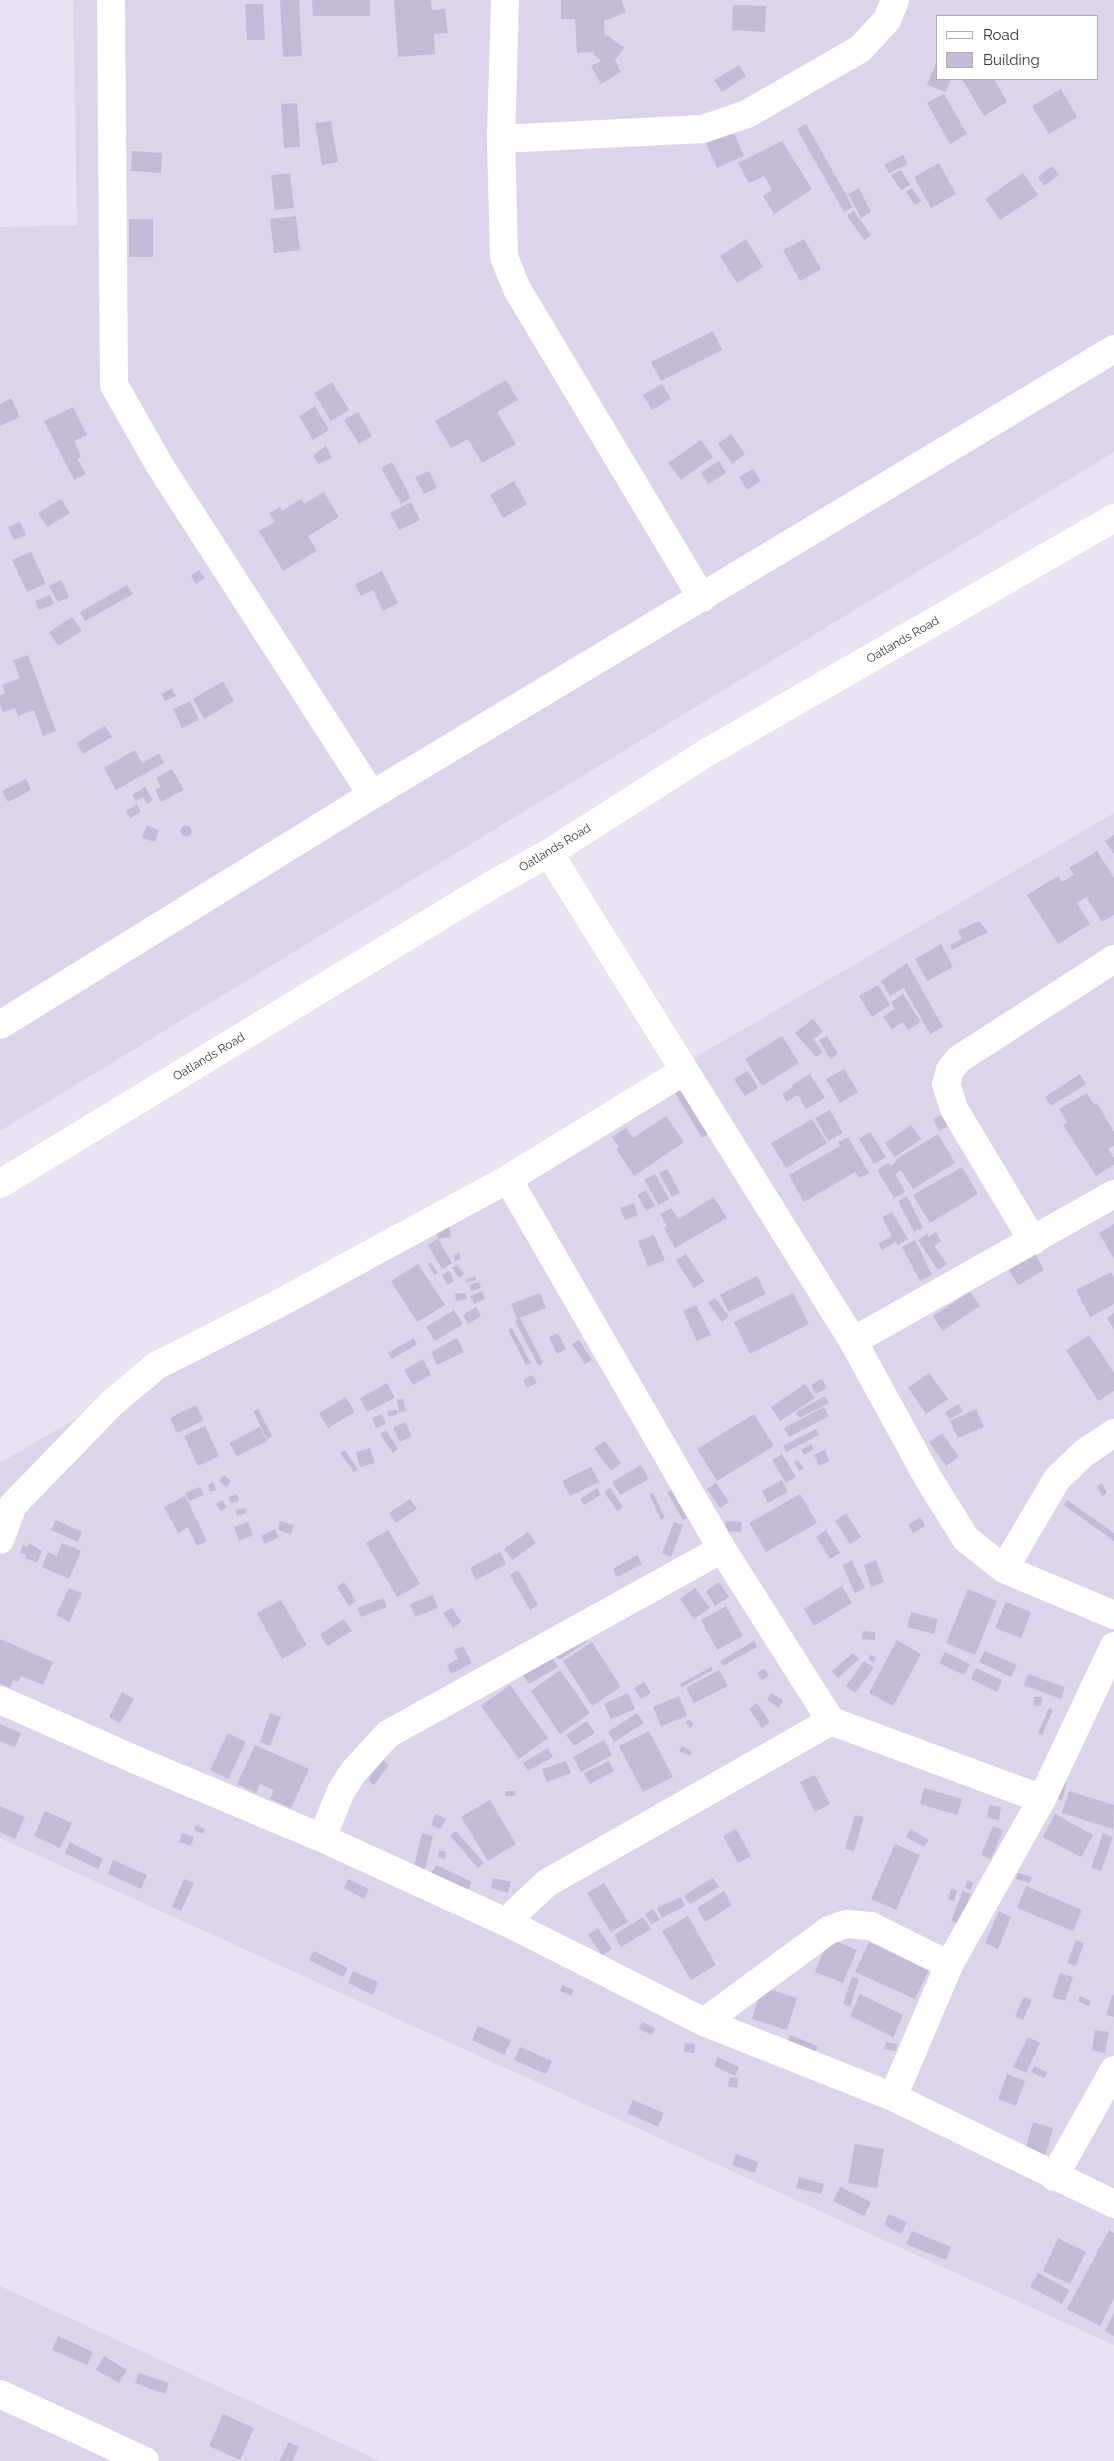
<!DOCTYPE html>
<style>
body{margin:0}
#map{position:relative;width:1114px;height:2461px;overflow:hidden;background:#e9e2f3;font-family:Raleway,sans-serif}
canvas{display:block}
.legend{position:absolute;left:936px;top:15px;width:162px;height:65px;box-sizing:border-box;background:#fff;border:1px solid #afadb4;margin:0;padding:6px 9px;list-style:none;font-size:15px;color:#383344}
.legend li{display:flex;align-items:center;gap:10px;height:25px}
.legend b{width:25px;border:1px solid #afadb4}
</style>
<div id="map">
<canvas width="1114" height="2461"></canvas>
<ul class="legend">
<li><b style="height:6px;background:#fff"></b>Road</li>
<li><b style="height:14px;background:#c3bad8"></b>Building</li>
</ul>
</div>
<script>
const c = document.querySelector('canvas').getContext('2d');
c.lineJoin = 'round';
function fill(path, color) { c.fillStyle = color; c.fill(path, 'evenodd'); }
const poly = rows => new Path2D(rows.map(r => 'M' + r).join(''));
function trace(path, color, width, dash) { c.strokeStyle = color; c.lineWidth = width; c.lineCap = dash ? 'butt' : 'round'; c.setLineDash(dash || []); c.stroke(path); }
function label(font, color, halo, rows, align = 'center') {
  c.font = font + ' Raleway,sans-serif'; c.lineWidth = 4; c.setLineDash([]); c.textBaseline = 'middle'; c.strokeStyle = halo; c.fillStyle = color; for (const [text, x, y, turn = 0] of rows) {
    c.save(); c.translate(x, y); c.rotate((+turn || 0) * Math.PI / 180); c.textAlign = isNaN(turn) ? turn : align; if (halo) c.strokeText(text, 0, 0); c.fillText(text, 0, 0); c.restore();
  }
}
const residential = poly([
 [73,0,1114,0,1114,452,0,1131,0,227,77,225],
 [938,16,1098,16,1098,79,938,79],
 [1114,813,1114,2345,0,1838,0,1463],
 [0,2286,380,2461,0,2461]
]);
const building = poly([
 [280,0,299,0,302,56,283,57],
 [312,0,370,0,370,16,313,16],
 [394,0,431,0,432,10,445,9,448,33,434,34,435,54,398,57],
 [561,0,621,0,626,12,604,21,605,37,607,35,624,48,615,60,621,72,601,84,591,66,601,61,593,54,595,52,577,53,575,19,561,19],
 [245,4,263,4,265,40,247,40],
 [733,5,766,6,765,32,732,30],
 [936,63,938,64,938,79,951,79,946,92,927,85],
 [739,65,746,76,722,92,714,80],
 [962,79,994,79,1007,102,984,116],
 [1061,89,1077,117,1049,134,1032,106],
 [944,94,967,134,950,144,927,103],
 [297,103,300,147,284,148,281,104],
 [331,121,338,162,322,165,315,123],
 [806,124,853,207,844,212,797,129],
 [732,129,744,156,717,168,705,141],
 [782,141,812,189,774,214,763,196,772,190,764,176,749,183,738,163],
 [132,151,162,153,161,173,131,171],
 [903,155,908,164,889,173,884,165],
 [939,163,956,194,931,208,914,177],
 [1052,166,1059,175,1044,186,1038,177],
 [901,170,910,185,901,190,891,175],
 [290,173,294,208,275,210,271,175],
 [1023,173,1038,195,1000,220,985,199],
 [859,188,871,212,861,218,848,194],
 [912,188,921,201,915,205,906,192],
 [854,211,871,235,864,240,847,216],
 [296,216,300,250,274,253,270,219],
 [129,219,153,219,153,257,129,257],
 [746,239,763,267,737,283,720,256],
 [804,239,821,269,800,281,783,250],
 [713,331,722,350,661,381,651,362],
 [506,380,518,400,497,412,516,444,482,463,468,439,451,448,435,421],
 [332,382,349,410,331,421,314,393],
 [662,384,671,399,652,410,643,395],
 [11,398,20,417,0,426,0,404],
 [315,406,329,430,313,440,299,416],
 [73,407,87,435,74,441,81,457,77,459,86,474,74,480,44,421],
 [358,412,372,436,359,444,344,420],
 [731,434,745,454,732,464,718,444],
 [701,440,713,457,681,480,668,463],
 [326,446,332,458,318,464,313,455],
 [719,461,726,473,708,484,701,472],
 [392,462,411,498,401,504,381,468],
 [753,469,761,481,747,490,739,477],
 [429,471,437,488,424,494,415,477],
 [514,481,527,504,503,518,490,495],
 [324,492,339,517,308,536,317,551,283,571,259,531,275,522,269,513,280,507,282,511,301,499,304,504],
 [61,499,70,513,47,527,38,513],
 [411,502,420,520,399,530,390,513],
 [20,522,26,535,14,540,8,527],
 [31,552,46,584,27,592,12,560],
 [199,570,205,578,196,584,191,576],
 [382,571,398,603,383,611,373,590,361,596,355,584],
 [61,580,69,597,58,602,49,586],
 [127,585,133,594,85,621,80,612],
 [50,595,54,604,39,610,35,601],
 [72,617,82,631,58,646,49,632],
 [28,655,56,731,43,736,34,710,18,716,15,708,3,712,0,704,0,695,5,693,2,685,20,678,13,660],
 [223,681,234,701,204,719,193,699],
 [172,688,176,696,165,701,161,694],
 [190,701,199,720,182,728,173,709],
 [105,726,112,737,83,754,76,743],
 [135,750,142,763,159,753,164,763,116,790,104,768],
 [172,769,184,790,161,802,155,790,161,787,156,778],
 [26,779,31,790,8,802,2,791],
 [145,787,153,800,147,804,143,797,136,801,132,795],
 [137,804,141,812,130,818,126,811],
 [147,825,159,830,155,842,142,838],
 '180.5 831a5.5 5.5 0 1 1 11 0a5.5 5.5 0 1 1-11 0Z',
 [1114,835,1114,854,1105,841],
 [1097,851,1114,878,1114,915,1102,922,1086,897,1077,903,1090,924,1058,944,1027,895,1058,876,1062,882,1074,875,1069,868],
 [979,921,988,932,952,950,950,945,962,939,958,931],
 [941,944,953,967,927,981,915,959],
 [907,963,943,1027,930,1034,904,988,890,996,881,981],
 [878,985,890,1005,872,1017,859,996],
 [903,994,921,1022,908,1030,903,1022,892,1029,883,1017,895,1009,891,1002],
 [813,1019,823,1032,813,1039,823,1052,816,1057,795,1033],
 [782,1036,799,1063,762,1086,745,1059],
 [827,1036,838,1054,830,1059,819,1040],
 [844,1069,858,1092,840,1103,826,1079],
 [748,1071,758,1088,745,1096,734,1079],
 [810,1074,825,1098,806,1109,798,1095,787,1102,782,1094,793,1087,792,1085],
 [1080,1074,1086,1084,1051,1106,1045,1097],
 [686,1077,717,1128,702,1138,671,1086],
 [1087,1093,1094,1105,1097,1103,1114,1132,1114,1146,1108,1149,1114,1158,1114,1165,1096,1176,1063,1125,1067,1122,1059,1109],
 [830,1110,843,1133,828,1141,815,1118],
 [944,1114,949,1125,939,1131,933,1119],
 [666,1116,684,1142,634,1176,616,1149,619,1147,612,1137,626,1128,633,1138],
 [812,1119,827,1143,786,1168,771,1143],
 [911,1125,921,1139,895,1157,885,1143],
 [870,1132,886,1157,874,1164,859,1139],
 [938,1134,955,1163,913,1189,901,1170,895,1174,905,1192,894,1198,877,1170,888,1163,890,1166,896,1162,895,1160],
 [848,1137,869,1173,859,1178,855,1172,804,1202,789,1175,840,1146,838,1142],
 [962,1167,978,1194,930,1223,913,1195],
 [667,1169,680,1193,672,1197,659,1173],
 [655,1174,669,1199,659,1205,644,1180],
 [646,1190,655,1206,646,1211,637,1195],
 [907,1196,923,1228,914,1232,898,1201],
 [714,1197,727,1218,675,1248,664,1228,667,1226,660,1214,671,1208,678,1219],
 [634,1203,638,1215,625,1220,620,1208],
 [892,1212,908,1239,897,1245,896,1242,882,1250,878,1244,892,1236,882,1217],
 [1114,1224,1114,1259,1099,1233],
 [449,1225,451,1237,438,1239,452,1263,442,1269,428,1245,438,1239,435,1228],
 [936,1232,941,1241,934,1246,947,1264,938,1270,918,1240,927,1234,929,1237],
 [654,1235,665,1260,648,1267,638,1241],
 [915,1240,932,1275,920,1281,902,1247],
 [459,1253,461,1259,455,1261,454,1255],
 [686,1254,704,1281,694,1288,676,1260],
 [1036,1255,1044,1270,1018,1285,1009,1270],
 [431,1262,438,1273,434,1275,428,1264],
 [418,1264,445,1305,417,1322,391,1281],
 [457,1265,464,1274,459,1278,452,1268],
 [449,1271,454,1281,447,1285,442,1275],
 [1111,1272,1114,1278,1114,1304,1090,1317,1076,1290],
 [475,1276,476,1280,466,1283,465,1280],
 [757,1276,766,1294,729,1312,720,1295],
 [479,1282,481,1288,471,1291,469,1285],
 [482,1291,485,1299,474,1304,470,1296],
 [970,1292,980,1306,942,1331,933,1316],
 [466,1293,467,1299,456,1301,455,1294],
 [540,1293,546,1308,517,1319,511,1304],
 [793,1293,809,1324,750,1354,734,1322],
 [715,1298,729,1316,722,1322,708,1303],
 [696,1305,711,1335,697,1341,683,1311],
 [476,1307,481,1316,468,1324,463,1315],
 [454,1310,463,1324,435,1341,426,1327],
 [1114,1313,1114,1329,1107,1318],
 [520,1318,543,1363,538,1365,515,1321],
 [512,1328,531,1363,526,1365,508,1330],
 [558,1333,566,1349,557,1354,549,1337],
 [1089,1335,1114,1373,1114,1391,1098,1401,1066,1350],
 [414,1338,417,1344,392,1359,388,1353],
 [457,1338,464,1352,437,1365,431,1352],
 [579,1340,592,1360,585,1364,572,1344],
 [423,1359,431,1375,413,1385,404,1370],
 [929,1373,948,1399,926,1414,908,1388],
 [532,1375,537,1383,527,1388,523,1380],
 [822,1379,827,1388,816,1394,811,1385],
 [387,1383,395,1398,367,1412,360,1398],
 [805,1384,815,1398,780,1421,771,1407],
 [825,1396,829,1403,799,1418,796,1412],
 [346,1397,355,1412,328,1428,319,1413],
 [403,1399,406,1411,399,1413,397,1400],
 [959,1404,963,1412,949,1419,945,1412],
 [196,1405,204,1420,177,1433,170,1418],
 [824,1407,829,1416,789,1437,784,1428],
 [258,1409,272,1436,267,1439,253,1411],
 [976,1409,984,1427,958,1438,950,1421],
 [397,1410,398,1415,388,1416,387,1411],
 [382,1414,386,1424,376,1428,372,1418],
 [754,1414,774,1446,717,1481,697,1449],
 [405,1422,412,1436,400,1442,393,1428],
 [205,1426,219,1456,198,1466,184,1436],
 [260,1427,267,1441,237,1456,229,1443],
 [816,1429,819,1435,786,1452,783,1446],
 [386,1430,398,1449,393,1453,380,1434],
 [942,1433,959,1457,946,1466,929,1442],
 [605,1441,621,1463,611,1471,594,1448],
 [811,1444,814,1449,804,1455,801,1450],
 [370,1448,375,1463,360,1467,356,1452],
 [345,1450,358,1470,354,1472,340,1453],
 [825,1450,829,1461,819,1466,814,1455],
 [782,1454,796,1477,786,1483,772,1460],
 [798,1460,804,1468,799,1471,794,1462],
 [641,1465,649,1479,620,1495,612,1482],
 [591,1467,599,1482,570,1496,562,1481],
 [224,1475,231,1481,226,1487,219,1481],
 [782,1480,788,1492,768,1503,762,1491],
 [213,1482,216,1490,210,1492,208,1485],
 [716,1483,729,1502,720,1508,707,1489],
 [1102,1483,1107,1493,1102,1496,1097,1486],
 [200,1487,204,1495,189,1501,185,1493],
 [597,1488,601,1495,584,1505,580,1499],
 [610,1488,623,1507,617,1511,604,1492],
 [671,1490,687,1518,683,1520,667,1492],
 [653,1493,665,1518,661,1520,649,1494],
 [237,1494,239,1501,231,1503,228,1497],
 [800,1494,817,1523,766,1552,749,1523],
 [185,1496,207,1541,197,1546,188,1527,178,1533,164,1507],
 [410,1499,417,1509,396,1523,389,1513],
 [222,1500,227,1507,221,1511,216,1504],
 [1067,1500,1114,1533,1114,1541,1064,1505],
 [245,1508,246,1513,237,1516,236,1510],
 [846,1513,861,1537,850,1544,835,1521],
 [920,1517,925,1526,913,1533,908,1525],
 [56,1520,82,1532,78,1542,51,1530],
 [280,1521,294,1525,291,1534,278,1530],
 [726,1521,742,1522,741,1532,725,1531],
 [248,1522,253,1535,239,1541,234,1527],
 [674,1522,683,1525,671,1557,662,1553],
 [275,1529,279,1537,265,1544,261,1536],
 [388,1530,420,1584,397,1597,366,1543],
 [826,1530,840,1553,830,1559,816,1537],
 [528,1532,536,1543,512,1560,504,1549],
 [29,1543,42,1551,37,1563,25,1558,26,1555,20,1553,23,1545,28,1547],
 [62,1543,81,1551,69,1579,42,1567,48,1552,57,1556],
 [500,1552,506,1564,476,1580,470,1568],
 [637,1555,642,1564,617,1577,613,1569],
 [876,1560,884,1582,871,1587,864,1565],
 [852,1561,865,1588,855,1593,842,1565],
 [518,1570,538,1605,530,1610,510,1575],
 [344,1582,356,1601,349,1606,337,1587],
 [719,1582,729,1597,715,1606,706,1591],
 [842,1586,852,1603,814,1626,804,1609],
 [69,1588,82,1593,69,1622,56,1615],
 [695,1588,710,1608,694,1619,680,1599],
 [968,1589,997,1601,975,1655,946,1643],
 [433,1595,438,1608,415,1617,410,1604],
 [383,1598,387,1607,361,1617,357,1608],
 [281,1600,307,1645,282,1659,257,1613],
 [1006,1602,1031,1612,1021,1638,995,1628],
 [726,1606,743,1636,717,1650,701,1620],
 [452,1608,461,1622,453,1628,443,1613],
 [911,1612,938,1619,934,1634,907,1627],
 [344,1619,352,1631,327,1646,320,1634],
 [863,1631,875,1632,875,1640,862,1639],
 [584,1637,587,1642,559,1660,555,1655],
 [0,1639,53,1662,43,1685,21,1676,18,1682,13,1680,10,1688,0,1683],
 [897,1640,921,1654,893,1706,869,1693],
 [754,1641,757,1647,723,1666,720,1661],
 [592,1642,621,1687,592,1706,563,1661],
 [463,1646,472,1663,451,1674,447,1665,458,1659,454,1650],
 [985,1651,1017,1665,1011,1677,979,1662],
 [945,1652,970,1664,964,1675,939,1663],
 [853,1653,859,1659,838,1678,832,1671],
 [870,1655,876,1657,874,1663,868,1660],
 [552,1657,558,1667,529,1684,523,1675],
 [864,1661,874,1668,855,1693,846,1686],
 [711,1667,713,1670,682,1687,680,1684],
 [764,1668,769,1676,762,1680,757,1673],
 [976,1668,1002,1680,997,1692,971,1679],
 [560,1670,590,1713,560,1734,531,1691],
 [719,1670,728,1686,694,1703,686,1688],
 [1028,1674,1065,1687,1061,1699,1024,1685],
 [644,1682,651,1693,641,1699,634,1688],
 [510,1685,548,1738,519,1759,481,1706],
 [122,1692,134,1699,120,1723,109,1717],
 [628,1693,635,1709,611,1719,604,1704],
 [771,1693,783,1700,779,1708,767,1700],
 [679,1696,687,1716,661,1726,653,1707],
 [1034,1697,1042,1697,1041,1706,1033,1706],
 [757,1703,770,1722,762,1728,749,1709],
 [1049,1708,1053,1710,1042,1735,1038,1733],
 [270,1713,281,1717,270,1746,260,1742],
 [637,1713,644,1723,614,1742,608,1732],
 [688,1719,694,1724,691,1728,685,1723],
 [587,1721,595,1733,574,1746,566,1735],
 [0,1724,21,1733,15,1747,0,1741],
 [649,1731,673,1777,643,1792,619,1746],
 [228,1733,246,1742,228,1779,210,1770],
 [604,1740,612,1755,581,1772,573,1757],
 [255,1745,309,1769,291,1808,270,1799,274,1790,260,1784,256,1793,237,1784],
 [682,1746,692,1751,690,1756,679,1751],
 [548,1748,553,1757,528,1771,523,1763],
 [383,1760,389,1765,374,1785,368,1780],
 [566,1761,571,1773,547,1782,542,1769],
 [609,1761,614,1771,590,1784,584,1773],
 [815,1775,830,1804,815,1812,800,1782],
 [1060,1780,1067,1782,1062,1800,1055,1798],
 [924,1788,962,1799,957,1815,920,1804],
 [506,1791,515,1791,515,1796,505,1796],
 [1069,1791,1114,1805,1113,1829,1062,1813],
 [490,1800,516,1844,488,1861,461,1817],
 [989,1805,1001,1807,999,1820,987,1818],
 [0,1806,25,1817,15,1839,0,1832],
 [45,1811,72,1823,60,1848,34,1836],
 [436,1814,446,1819,441,1829,431,1825],
 [1055,1814,1093,1835,1081,1857,1043,1837],
 [855,1815,864,1817,854,1851,845,1849],
 [196,1825,205,1829,203,1834,194,1830],
 [993,1826,1003,1830,991,1859,981,1855],
 [736,1829,751,1856,738,1863,723,1836],
 [910,1829,929,1840,924,1847,906,1837],
 [456,1831,484,1863,478,1868,450,1836],
 [182,1833,194,1837,191,1846,179,1842],
 [422,1833,433,1836,424,1873,413,1870],
 [1103,1833,1113,1837,1101,1871,1091,1868],
 [70,1842,103,1859,98,1869,65,1853],
 [895,1844,920,1855,896,1910,871,1899],
 [439,1850,446,1852,445,1859,438,1857],
 [113,1860,147,1875,141,1889,108,1874],
 [436,1865,472,1882,467,1893,430,1876],
 [1018,1873,1032,1877,1030,1883,1016,1879],
 [493,1878,511,1882,508,1893,491,1888],
 [713,1878,719,1887,690,1904,684,1895],
 [184,1879,194,1883,181,1911,172,1907],
 [348,1879,369,1889,364,1899,344,1888],
 [967,1881,973,1883,971,1890,965,1888],
 [604,1883,628,1922,611,1932,587,1893],
 [1026,1886,1082,1910,1073,1931,1017,1908],
 [951,1889,957,1891,954,1901,948,1899],
 [724,1891,732,1905,705,1922,697,1908],
 [963,1891,971,1894,959,1924,951,1921],
 [681,1897,685,1906,662,1918,657,1908],
 [653,1909,660,1920,651,1924,645,1914],
 [999,1911,1011,1917,998,1949,985,1943],
 [688,1916,716,1965,691,1980,662,1931],
 [643,1917,651,1929,621,1947,614,1935],
 [598,1928,612,1949,602,1955,588,1935],
 [829,1938,857,1950,843,1983,815,1972],
 [1076,1940,1084,1943,1076,1966,1067,1963],
 [869,1942,929,1970,915,1999,855,1972],
 [314,1951,348,1968,343,1977,309,1960],
 [353,1971,378,1982,373,1995,348,1983],
 [1060,1973,1073,1977,1065,2001,1052,1997],
 [852,1977,859,1979,850,2007,843,2004],
 [562,1985,574,1990,571,1996,560,1991],
 [762,1987,797,1998,787,2030,752,2019],
 [860,1994,903,2015,893,2037,850,2016],
 [1112,1995,1114,1995,1114,2017,1106,2015],
 [1080,1996,1091,2001,1089,2006,1078,2001],
 [1024,1997,1032,2000,1023,2020,1015,2016],
 [642,2022,655,2028,652,2035,639,2029],
 [478,2026,511,2040,504,2055,472,2040],
 [1095,2030,1109,2032,1105,2053,1092,2050],
 [790,2035,818,2046,814,2054,786,2043],
 [1028,2037,1040,2043,1026,2073,1013,2067],
 [886,2042,897,2044,896,2051,884,2049],
 [685,2043,695,2044,694,2053,684,2052],
 [520,2047,552,2061,546,2074,514,2060],
 [718,2057,739,2067,735,2076,714,2066],
 [1034,2066,1047,2072,1044,2078,1031,2072],
 [1007,2074,1025,2081,1016,2106,998,2099],
 [730,2077,738,2078,737,2088,728,2086],
 [633,2100,664,2113,658,2127,627,2113],
 [1033,2122,1053,2128,1045,2156,1025,2150],
 [855,2144,884,2149,877,2188,848,2183],
 [736,2154,758,2162,755,2173,732,2165],
 [799,2177,824,2184,821,2194,796,2188],
 [840,2187,871,2202,864,2216,833,2201],
 [889,2214,907,2222,901,2234,884,2225],
 [1109,2230,1114,2233,1114,2298,1100,2326,1067,2309],
 [912,2231,951,2247,946,2260,906,2244],
 [1058,2238,1086,2252,1070,2284,1043,2271],
 [1038,2273,1069,2290,1062,2304,1030,2287],
 [1114,2313,1114,2336,1105,2331],
 [58,2336,93,2352,87,2365,52,2350],
 [104,2356,127,2370,119,2383,96,2370],
 [139,2373,169,2383,165,2394,135,2383],
 [223,2414,254,2428,240,2460,209,2446],
 [289,2442,299,2447,292,2461,279,2461]
]);
const minor = poly([
 [111,0,114,385,160,466,372,795],
 [505,0,501,139,504,257,517,289,702,598],
 [501,139,703,129,747,114,860,49,887,20,895,0],
 [549,853,853,1341,928,1478,966,1539,1004,1569,1114,1615],
 [0,1025,372,795,1114,349],
 [684,1071,508,1179,722,1549,831,1721,1042,1799],
 [0,1184,495,883,549,853,706,753,1114,518],
 [1033,1241,954,1109,946,1084,950,1070,959,1059,1114,959],
 [853,1341,1114,1194],
 [0,1540,13,1505,112,1403,156,1366,280,1303,508,1179],
 [1004,1569,1057,1479,1084,1453,1114,1433],
 [0,1700,143,1763,322,1838,510,1924,704,2022,893,2097,1114,2204],
 [322,1838,341,1791,354,1771,388,1734,722,1549],
 [510,1924,516,1912,547,1883,831,1721],
 [704,2022,829,1930,846,1924,871,1926,949,1965],
 [893,2097,949,1965,1042,1799,1114,1646],
 [1054,2177,1114,2070],
 [0,2394,145,2461]
]);
const streetNames = [
 ["Oatlands Road",903,640,-30],
 ["Oatlands Road",555,848,-31],
 ["Oatlands Road",209,1057,-31]
];
fill(residential, '#ddd4eb');
fill(building, '#c3bad8');
trace(minor, '#fff', 28);
label('12px', '#383344', '#fff', streetNames);
</script>
